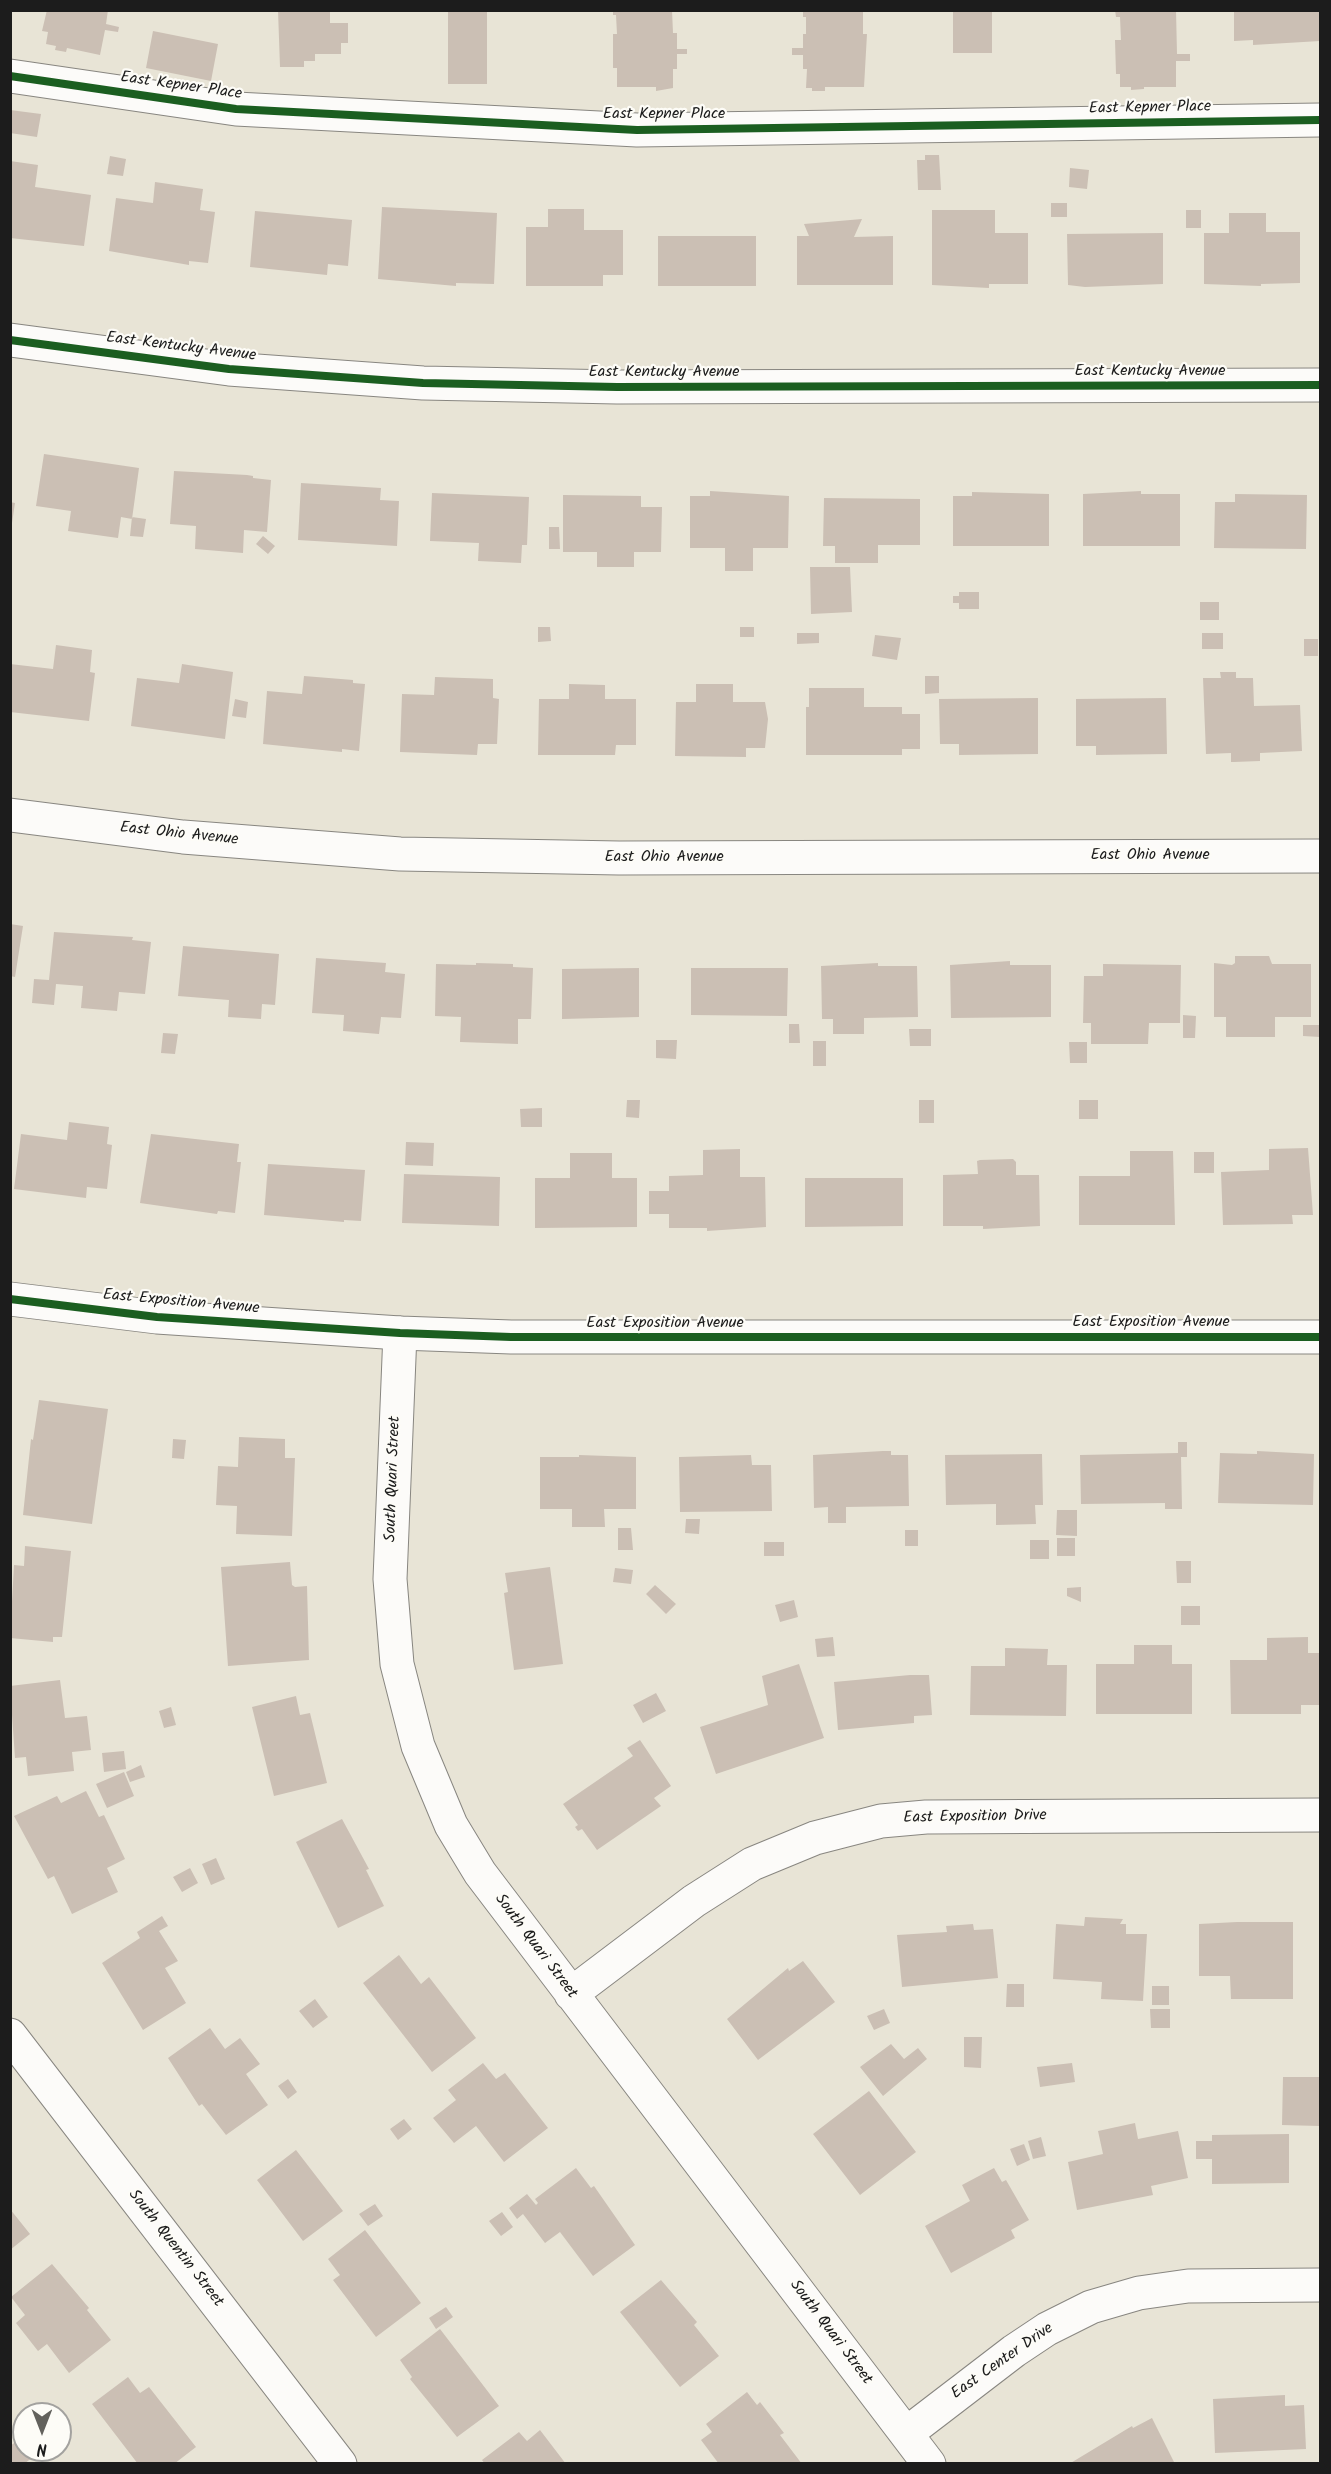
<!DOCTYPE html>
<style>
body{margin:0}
#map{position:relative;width:1331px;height:2474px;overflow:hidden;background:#e8e4d6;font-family:Kalam,sans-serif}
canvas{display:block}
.frame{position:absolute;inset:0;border:12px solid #1c1c1c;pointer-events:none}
.north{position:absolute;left:12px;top:2402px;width:60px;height:60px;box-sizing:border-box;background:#fdfcf7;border:2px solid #a3a29f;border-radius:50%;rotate:180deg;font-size:16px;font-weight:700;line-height:24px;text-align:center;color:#1c1c1c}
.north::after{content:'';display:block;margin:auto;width:21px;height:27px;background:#63625d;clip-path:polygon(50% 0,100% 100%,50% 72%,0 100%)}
</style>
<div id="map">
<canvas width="1331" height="2474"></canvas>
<div class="frame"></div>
<div class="north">N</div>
</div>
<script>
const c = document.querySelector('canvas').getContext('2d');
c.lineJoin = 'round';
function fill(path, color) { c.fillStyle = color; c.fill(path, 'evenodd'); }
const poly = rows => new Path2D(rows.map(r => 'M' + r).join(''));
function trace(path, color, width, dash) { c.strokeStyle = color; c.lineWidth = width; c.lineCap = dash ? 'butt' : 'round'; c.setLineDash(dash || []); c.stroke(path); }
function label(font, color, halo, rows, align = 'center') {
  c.font = font + ' Kalam,sans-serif'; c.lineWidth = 4.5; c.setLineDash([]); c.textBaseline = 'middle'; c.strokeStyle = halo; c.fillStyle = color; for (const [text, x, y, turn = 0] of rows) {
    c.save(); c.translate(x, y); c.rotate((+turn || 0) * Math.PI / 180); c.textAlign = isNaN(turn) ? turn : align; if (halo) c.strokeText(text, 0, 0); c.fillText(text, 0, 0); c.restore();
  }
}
const building = poly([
 [47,10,108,10,106,24,119,27,118,32,105,30,100,55,67,48,66,52,55,50,56,46,46,44,48,32,42,31],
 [278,10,330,10,330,23,348,23,348,43,341,43,341,54,315,54,315,61,304,61,304,67,280,67],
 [448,10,487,10,487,84,448,84],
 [613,10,672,10,673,33,677,33,677,49,687,49,687,54,677,54,677,69,673,69,673,88,656,91,656,87,617,87,617,68,613,68,613,34,617,34,616,15,613,15],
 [803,10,863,10,863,34,867,34,864,87,825,87,825,91,812,91,812,88,806,88,807,69,803,69,803,55,792,55,792,48,803,48,803,34,806,34,806,17,803,17],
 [953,10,992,10,992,53,953,53],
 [1115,10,1176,10,1177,54,1190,54,1190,61,1176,61,1176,87,1144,87,1144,89,1131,90,1131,87,1120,87,1120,74,1116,74,1115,40,1121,40,1120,17,1116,17],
 [1234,10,1320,10,1320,41,1253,45,1253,40,1234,41],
 [153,31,218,44,211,81,146,68],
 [10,110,41,114,37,137,10,133],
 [925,155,939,155,941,190,918,190,917,160,925,160],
 [110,156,126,159,123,176,107,174],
 [10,161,38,165,35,187,91,195,84,246,10,238],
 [1070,168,1089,170,1087,189,1069,187],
 [155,182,203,189,200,210,215,212,208,263,189,261,189,265,109,251,116,198,153,203],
 [1051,203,1067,203,1067,217,1051,217],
 [382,207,497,213,494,284,456,283,456,286,378,279],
 [548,209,584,209,584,230,623,230,623,275,603,275,603,286,526,286,526,227,548,227],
 [932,210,995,210,995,233,1028,233,1028,284,989,284,989,288,932,285],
 [1186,210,1201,210,1201,228,1186,228],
 [255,211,352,220,348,266,328,264,327,275,250,267],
 [1229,213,1266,213,1266,232,1300,232,1300,283,1261,284,1261,286,1204,284,1204,233,1229,233],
 [862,219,854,237,893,236,893,285,797,285,797,236,809,236,804,224],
 [1163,233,1163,284,1085,287,1068,285,1067,234],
 [658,236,756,236,756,286,658,286],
 [44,454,139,468,132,519,121,517,118,538,68,531,71,511,36,506],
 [174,471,247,475,253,476,253,478,271,480,267,532,244,530,243,553,195,549,196,526,170,524],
 [301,483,381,488,380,500,399,501,397,546,298,540],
 [710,491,789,496,788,548,753,548,753,571,725,571,725,548,690,548,690,496,710,496],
 [1141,491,1141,494,1180,494,1180,546,1083,546,1083,494],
 [972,492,1049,494,1049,546,953,546,953,496,972,496],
 [432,493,529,497,527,545,522,545,521,563,478,561,479,543,430,541],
 [1235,494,1307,495,1306,549,1214,548,1215,502,1235,502],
 [563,495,641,496,641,507,662,507,661,552,634,552,634,567,597,567,597,552,563,552],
 [824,498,920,499,920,545,878,545,878,563,835,563,835,546,823,546],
 [10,502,15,503,12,523,10,523],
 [132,517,146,519,143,537,130,536],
 [549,527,559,527,560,549,549,549],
 [263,536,275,546,268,554,256,544],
 [810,567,850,567,852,612,811,614],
 [959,592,979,592,979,609,959,609,959,603,953,603,953,596,959,596],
 [1200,602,1219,602,1219,620,1200,620],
 [538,627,550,627,551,641,538,642],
 [740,627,754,627,754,637,740,637],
 [797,633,819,633,819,643,797,644],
 [1202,633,1223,633,1223,649,1202,649],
 [875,635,901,638,897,660,872,656],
 [1304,639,1318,639,1318,656,1304,656],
 [56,645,92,650,90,672,95,673,89,721,10,712,10,664,53,669],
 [182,664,233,672,225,739,131,726,137,678,179,683],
 [1220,672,1236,672,1236,678,1253,678,1254,706,1300,705,1302,751,1260,753,1260,761,1234,762,1231,762,1231,753,1206,754,1203,678,1221,678],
 [304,676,353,680,353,683,365,684,359,751,342,749,342,752,263,744,267,691,302,694],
 [925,676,939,676,939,693,925,694],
 [435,677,493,679,493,698,499,699,497,744,478,744,477,755,400,752,402,694,434,695],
 [569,684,605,685,605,699,636,699,636,745,616,745,615,755,538,755,539,699,569,699],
 [696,684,733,684,733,702,765,702,768,719,765,748,746,748,746,757,675,756,676,702,696,702],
 [809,688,864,688,864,707,902,707,902,714,920,714,920,749,902,749,902,755,806,755,806,707,809,707],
 [1038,698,1038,754,959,755,959,744,940,744,939,699],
 [1166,698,1167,754,1096,755,1096,746,1076,746,1076,699],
 [235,699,248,702,246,718,232,716],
 [10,924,23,926,15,977,10,976],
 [54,932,133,937,132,940,151,942,145,994,119,992,117,1011,81,1008,83,986,56,984,54,1005,32,1003,34,979,49,980],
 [183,946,279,954,275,1005,262,1004,261,1019,228,1017,229,1000,178,996],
 [1235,956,1269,956,1272,964,1311,964,1311,1017,1275,1017,1275,1037,1226,1037,1226,1017,1214,1017,1214,963,1232,965,1235,963],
 [316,958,386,963,385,972,405,974,401,1018,381,1017,379,1034,343,1031,344,1015,312,1013],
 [1010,961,1010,965,1051,965,1051,1017,951,1018,950,965],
 [476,963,513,964,513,967,533,968,531,1019,518,1019,518,1044,460,1042,461,1017,435,1016,436,964,476,965],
 [878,963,878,966,917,966,918,1017,864,1018,864,1034,833,1034,833,1019,822,1019,821,966],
 [1103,964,1181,965,1180,1023,1149,1023,1148,1044,1091,1044,1091,1023,1083,1023,1084,976,1103,976],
 [639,968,639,1017,562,1019,562,969],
 [691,968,788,968,787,1016,691,1015],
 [1183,1015,1196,1016,1195,1038,1183,1038],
 [789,1024,799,1024,800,1043,789,1043],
 [1303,1025,1320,1025,1320,1037,1303,1036],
 [909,1029,931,1029,931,1046,910,1046],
 [163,1033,178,1034,175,1054,161,1053],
 [656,1040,677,1040,676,1059,656,1058],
 [813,1041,826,1041,826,1066,813,1066],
 [1069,1042,1087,1042,1087,1063,1070,1063],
 [627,1100,640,1100,639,1118,626,1117],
 [919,1100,934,1100,934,1123,919,1123],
 [1079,1100,1098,1100,1098,1119,1079,1119],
 [542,1108,542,1127,521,1127,520,1109],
 [69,1122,109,1127,107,1144,112,1145,107,1189,87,1187,86,1198,14,1189,21,1134,67,1140],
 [151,1134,239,1144,237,1162,241,1162,235,1213,218,1211,217,1214,140,1203],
 [406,1142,434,1143,433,1166,405,1165],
 [1308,1148,1313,1215,1292,1215,1293,1224,1223,1225,1221,1172,1269,1170,1269,1149],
 [740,1149,740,1177,765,1177,766,1227,707,1231,707,1228,669,1228,669,1214,649,1214,649,1191,669,1191,669,1176,703,1175,703,1150],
 [1130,1151,1173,1151,1175,1225,1079,1225,1079,1176,1130,1176],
 [1194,1152,1214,1152,1214,1173,1194,1173],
 [570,1153,612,1153,612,1178,637,1178,637,1227,535,1228,535,1178,570,1178],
 [1013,1159,1016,1162,1016,1175,1039,1175,1040,1226,983,1229,983,1226,943,1226,943,1175,978,1174,977,1161,980,1160],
 [268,1164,365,1170,361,1221,344,1220,344,1222,264,1215],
 [404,1174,500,1177,499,1226,402,1223],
 [805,1178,903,1178,903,1226,805,1227],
 [39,1400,108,1409,92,1524,23,1515,31,1439,33,1440],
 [239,1437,285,1439,285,1458,295,1458,292,1536,236,1534,237,1506,216,1505,218,1466,238,1467],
 [173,1439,186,1440,184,1459,172,1458],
 [1178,1442,1187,1442,1187,1457,1181,1457,1182,1509,1165,1509,1165,1503,1081,1504,1080,1455,1178,1453],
 [883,1451,891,1451,891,1455,908,1455,909,1506,846,1507,846,1523,828,1523,828,1507,814,1508,813,1455],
 [1257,1451,1314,1454,1313,1505,1218,1503,1220,1453,1257,1454],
 [1042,1454,1043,1505,1035,1505,1036,1524,996,1525,996,1504,946,1505,945,1455],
 [579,1455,636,1457,636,1509,604,1509,605,1527,572,1527,572,1509,540,1509,540,1457,579,1457],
 [751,1455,752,1465,771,1465,772,1511,680,1512,679,1457],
 [1057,1510,1077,1510,1077,1536,1056,1535],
 [686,1519,700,1519,699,1534,685,1533],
 [618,1528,631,1528,633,1550,618,1550],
 [905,1530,918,1530,918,1546,905,1546],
 [1057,1538,1075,1538,1075,1556,1057,1556],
 [1030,1540,1049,1540,1049,1559,1030,1559],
 [764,1542,784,1542,784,1556,764,1556],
 [25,1546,71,1551,62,1637,53,1637,53,1642,10,1638,14,1565,24,1566],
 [1176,1561,1191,1561,1191,1583,1177,1583],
 [290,1562,292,1585,295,1587,307,1586,309,1660,228,1666,221,1567],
 [550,1567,563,1664,514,1670,504,1593,508,1592,505,1573],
 [615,1568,633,1570,631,1584,613,1582],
 [655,1585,676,1604,666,1614,646,1594],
 [1081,1587,1081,1602,1067,1596,1067,1588],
 [794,1600,798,1617,780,1622,775,1605],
 [1181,1606,1200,1606,1200,1625,1181,1625],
 [833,1637,835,1656,817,1657,815,1639],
 [1308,1637,1308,1653,1319,1653,1320,1658,1320,1705,1301,1705,1301,1714,1231,1714,1230,1660,1267,1660,1267,1638],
 [1134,1645,1172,1645,1172,1664,1192,1664,1192,1714,1096,1714,1096,1664,1134,1664],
 [1005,1648,1048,1649,1047,1665,1067,1665,1066,1716,970,1715,971,1666,1005,1666],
 [799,1664,824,1738,716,1774,700,1727,768,1705,762,1676],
 [910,1675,929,1675,932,1715,914,1716,914,1723,838,1730,834,1682],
 [60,1680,65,1718,87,1716,91,1750,72,1752,74,1771,28,1776,26,1757,15,1758,10,1686],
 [656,1693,666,1711,643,1723,633,1705],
 [296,1696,300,1715,310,1713,327,1783,274,1796,252,1707],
 [171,1707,176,1725,164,1728,159,1711],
 [640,1740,671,1786,654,1798,661,1806,597,1850,582,1829,578,1831,575,1827,578,1825,563,1804,633,1756,627,1748],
 [124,1751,126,1769,104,1772,102,1753],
 [141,1765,145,1777,130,1782,126,1772],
 [124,1772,134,1796,107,1808,96,1784],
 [86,1791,99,1817,104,1815,125,1859,107,1868,118,1892,72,1914,54,1876,48,1879,14,1816,57,1796,61,1803],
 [342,1819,369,1869,366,1870,384,1906,338,1928,296,1842],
 [216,1858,225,1879,211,1885,202,1864],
 [190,1868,198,1883,182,1892,173,1877],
 [162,1916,168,1926,159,1931,178,1961,165,1968,186,2003,143,2030,102,1963,140,1938,137,1932],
 [1085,1917,1123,1919,1120,1924,1126,1924,1126,1934,1147,1934,1143,2001,1101,1999,1102,1982,1053,1979,1056,1924,1084,1926],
 [1237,1922,1293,1922,1293,1999,1231,1999,1230,1976,1199,1976,1199,1924],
 [973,1924,974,1930,993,1929,998,1978,902,1987,897,1935,947,1932,946,1926],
 [399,1955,421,1984,429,1977,476,2038,432,2072,363,1983],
 [803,1961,835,2002,758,2060,727,2019,782,1973,788,1968,789,1971],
 [1007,1984,1024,1984,1024,2007,1006,2007],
 [1152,1986,1169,1986,1169,2005,1152,2005],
 [315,1999,328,2017,313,2028,299,2011],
 [884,2009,890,2023,874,2030,867,2016],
 [1150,2009,1170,2009,1170,2028,1151,2028],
 [210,2028,225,2049,240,2038,260,2064,246,2074,268,2105,226,2135,202,2104,199,2106,168,2058],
 [964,2037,982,2037,981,2068,964,2067],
 [891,2044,904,2059,918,2048,927,2059,883,2096,860,2067],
 [483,2063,496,2079,505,2073,548,2128,504,2162,476,2126,454,2143,433,2118,456,2100,448,2090],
 [1072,2063,1075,2082,1040,2087,1037,2067],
 [1283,2077,1320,2077,1320,2126,1282,2125],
 [288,2079,297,2092,288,2099,278,2086],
 [869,2091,916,2152,860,2195,813,2134],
 [404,2119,412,2129,398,2140,390,2129],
 [1135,2123,1138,2139,1178,2131,1188,2178,1151,2186,1153,2195,1077,2210,1068,2162,1103,2154,1098,2131],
 [1289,2134,1289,2183,1212,2184,1212,2159,1196,2159,1196,2141,1212,2141,1212,2135],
 [1041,2137,1046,2156,1033,2159,1028,2141],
 [1024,2144,1030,2160,1017,2166,1010,2149],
 [296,2150,343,2211,303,2241,257,2180],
 [576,2168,591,2188,594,2186,635,2245,593,2276,560,2232,545,2243,523,2214,517,2219,509,2208,527,2194,536,2205,538,2203,535,2199],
 [994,2168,1002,2182,1006,2180,1029,2220,1011,2230,1015,2238,951,2273,925,2226,970,2201,962,2185],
 [375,2204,383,2216,368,2226,359,2214],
 [10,2209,30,2234,10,2250],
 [502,2212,513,2227,501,2236,489,2221],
 [365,2230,421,2303,376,2337,333,2280,340,2275,328,2259],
 [52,2264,89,2308,87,2310,111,2340,69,2373,47,2344,38,2351,16,2323,25,2315,11,2297],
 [661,2280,697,2322,694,2325,719,2356,680,2387,620,2312],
 [446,2307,453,2317,436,2329,429,2318],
 [440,2329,499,2406,457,2437,410,2379,412,2377,400,2360],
 [128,2377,140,2393,149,2387,196,2447,174,2464,138,2464,92,2404],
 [747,2392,757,2405,760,2402,784,2433,780,2435,802,2464,719,2464,701,2440,712,2432,706,2424],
 [1285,2395,1285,2406,1304,2405,1306,2449,1215,2453,1213,2399],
 [1152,2418,1175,2464,1069,2464,1132,2426,1133,2428],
 [540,2430,566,2464,485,2464,482,2460,519,2432,527,2441],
 [20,2439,24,2450,28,2450,33,2457,24,2464,14,2464,10,2459,10,2446]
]);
const minor = poly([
 [10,76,236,109,637,130,1320,120],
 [10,340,229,369,423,383,617,387,1320,385],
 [10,815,183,837,400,854,619,858,1320,856],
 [400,1333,390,1579,397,1664,418,1746,451,1825,480,1873,929,2464],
 [571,1994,694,1901,752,1864,815,1838,881,1821,926,1817,1320,1815],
 [10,2035,340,2464],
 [907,2433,1014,2351,1047,2329,1091,2307,1139,2293,1188,2286,1320,2285]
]);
const tertiary = poly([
 [10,1299,157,1317,400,1333,511,1337,1320,1337]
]);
const cycleway = poly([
 [10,76,236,109,637,130,1320,120],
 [10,340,229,369,423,383,617,387,1320,385],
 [10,1299,157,1317,400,1333,511,1337,1320,1337]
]);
const streetNames = [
 ["East Kepner Place",181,87,8],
 ["East Kepner Place",1150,109,-1],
 ["East Kepner Place",664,115],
 ["East Kentucky Avenue",181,348,7],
 ["East Kentucky Avenue",1150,372],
 ["East Kentucky Avenue",664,373],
 ["East Ohio Avenue",179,835,6],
 ["East Ohio Avenue",1150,856],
 ["East Ohio Avenue",664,858],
 ["East Exposition Avenue",181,1303,5],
 ["East Exposition Avenue",1151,1323],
 ["East Exposition Avenue",665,1324],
 ["South Quari Street",394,1479,-88],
 ["East Exposition Drive",975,1818,-1],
 ["South Quari Street",535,1947,53],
 ["South Quentin Street",175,2249,52],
 ["South Quari Street",830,2333,53],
 ["East Center Drive",1003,2362,-35]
];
fill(building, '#cbbfb4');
trace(minor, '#888680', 35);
trace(tertiary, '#888680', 35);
trace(minor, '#fcfbf9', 33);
trace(tertiary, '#fcfbf9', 33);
trace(cycleway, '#1b5e20', 8);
label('16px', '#1c1c1c', '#fdfcf7', streetNames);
</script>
